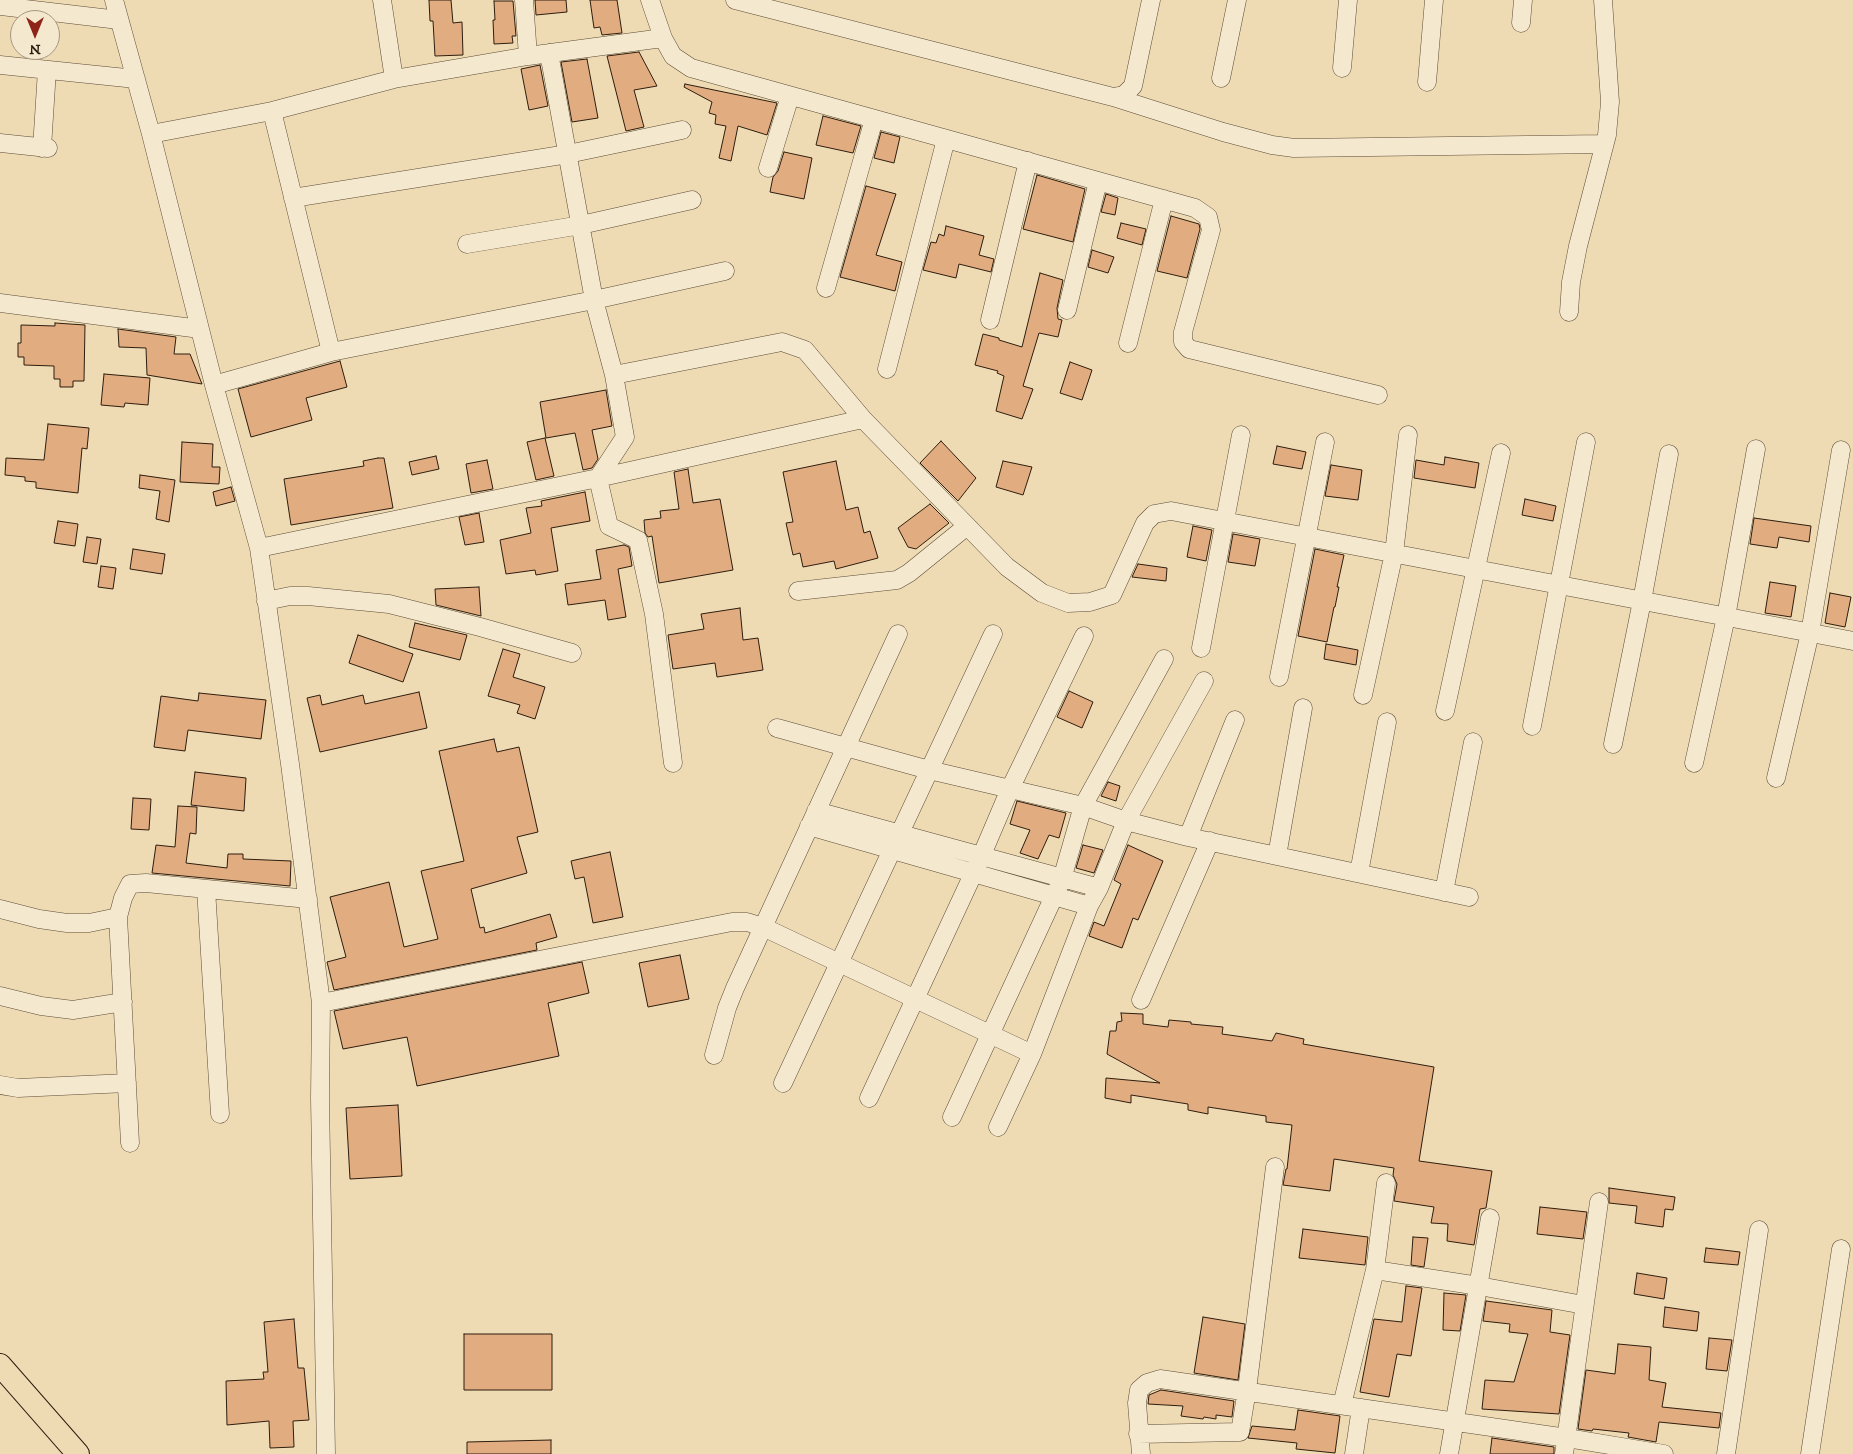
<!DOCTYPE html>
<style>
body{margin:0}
#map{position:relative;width:1853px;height:1454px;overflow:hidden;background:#eedbb3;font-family:"IM FELL DW Pica",serif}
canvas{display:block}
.north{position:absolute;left:10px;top:10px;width:50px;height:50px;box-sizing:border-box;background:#f4e8ce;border:1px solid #a49781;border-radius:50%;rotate:180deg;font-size:14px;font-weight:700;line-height:20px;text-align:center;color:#2d1d0e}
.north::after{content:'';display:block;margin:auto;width:18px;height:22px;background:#8f2418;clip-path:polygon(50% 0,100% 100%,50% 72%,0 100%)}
</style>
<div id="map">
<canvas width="1853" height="1454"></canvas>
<div class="north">N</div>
</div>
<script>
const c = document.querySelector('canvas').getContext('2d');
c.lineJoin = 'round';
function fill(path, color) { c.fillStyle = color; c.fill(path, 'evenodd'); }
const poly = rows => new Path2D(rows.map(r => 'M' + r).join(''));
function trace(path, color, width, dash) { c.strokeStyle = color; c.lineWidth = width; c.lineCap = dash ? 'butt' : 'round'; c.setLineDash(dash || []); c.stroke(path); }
const building = poly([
 [429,0,451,0,453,23,462,22,463,55,435,56,433,21,430,21,429,0],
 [535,0,566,0,567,12,536,15,535,0],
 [590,0,617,0,622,33,602,35,600,27,594,28,590,0],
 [494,1,513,1,516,36,512,36,513,43,494,44,493,20,495,20,494,1],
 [639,52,657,86,634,90,644,127,626,131,607,56,639,52],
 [587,59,598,118,572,122,561,62,587,59],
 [540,65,548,106,529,110,521,69,540,65],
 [685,84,777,103,767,135,738,126,731,161,719,158,726,126,715,124,716,115,709,113,712,102,684,87,685,84],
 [823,116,861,126,853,153,816,145,823,116],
 [881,132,900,137,894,163,874,158,881,132],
 [784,152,812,158,804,199,770,192,773,177,778,171,784,152],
 [1037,175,1085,189,1073,242,1023,229,1037,175],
 [866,186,896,194,876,255,902,262,895,291,840,277,866,186],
 [1106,194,1118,198,1115,215,1101,212,1106,194],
 [1171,216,1199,224,1200,229,1187,278,1157,271,1171,216],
 [1121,223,1146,229,1142,245,1117,238,1121,223],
 [946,226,984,236,979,255,994,259,991,272,959,264,956,278,923,270,931,242,936,243,939,234,944,236,946,226],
 [1092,250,1114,257,1108,273,1088,267,1092,250],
 [1040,273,1063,280,1057,308,1058,319,1062,320,1058,337,1039,333,1023,386,1033,389,1022,419,996,411,1004,376,997,373,998,371,975,365,983,334,999,338,999,340,1022,347,1040,273],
 [55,323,85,325,84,381,73,381,73,387,60,387,60,379,54,379,54,366,24,365,24,357,18,357,18,343,21,343,21,325,55,326,55,323],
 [118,329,176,337,174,354,190,354,202,384,147,375,146,348,119,347,118,329],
 [340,361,347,387,306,398,312,420,251,437,238,389,340,361],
 [1070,362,1092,370,1082,400,1060,393,1070,362],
 [104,374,150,378,148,405,125,403,124,407,101,405,104,374],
 [606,390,612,426,592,430,598,459,592,468,583,470,575,433,546,438,540,402,606,390],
 [48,424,89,428,87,449,82,448,78,493,36,488,36,482,25,481,25,477,5,475,6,458,44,460,48,424],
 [545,438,554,476,536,480,527,442,545,438],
 [941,441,976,478,958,501,920,463,941,441],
 [182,442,213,444,212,467,220,467,219,484,180,482,182,442],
 [1277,446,1306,452,1302,469,1273,464,1277,446],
 [436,456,439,469,412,475,409,462,436,456],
 [1445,457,1479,463,1475,488,1414,478,1416,460,1444,465,1445,457],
 [378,458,384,458,393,508,291,525,284,479,364,466,363,461,378,458],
 [487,460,493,489,471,493,466,464,487,460],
 [836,461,846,510,858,507,864,533,870,531,878,558,836,569,834,561,803,567,800,553,793,555,786,523,793,522,783,472,836,461],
 [1003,461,1032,467,1023,495,996,487,1003,461],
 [1331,465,1362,470,1358,500,1325,496,1331,465],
 [688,469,693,503,720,499,733,570,659,583,652,536,648,537,645,533,644,520,661,518,660,511,679,509,674,472,688,469],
 [140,475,175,480,169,522,156,519,160,491,139,488,140,475],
 [231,487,235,501,216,506,213,492,231,487],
 [585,492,590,521,551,528,558,571,536,575,535,570,506,574,500,540,531,533,526,508,542,506,541,501,585,492],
 [1525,499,1556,506,1553,521,1522,515,1525,499],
 [930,504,949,523,916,549,908,547,898,528,930,504],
 [479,513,484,542,465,545,459,517,479,513],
 [1754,518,1811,526,1809,542,1779,537,1777,548,1750,544,1754,518],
 [58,521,78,524,75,546,54,543,58,521],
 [1193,526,1212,530,1206,561,1187,557,1193,526],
 [1233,534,1260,539,1255,566,1228,562,1233,534],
 [87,537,101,539,97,564,83,562,87,537],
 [624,545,629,547,632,566,618,569,626,617,608,620,605,600,568,605,565,584,601,579,596,550,624,545],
 [133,549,165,554,162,574,130,569,133,549],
 [1315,549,1344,555,1337,587,1339,587,1335,607,1334,607,1327,642,1298,636,1315,549],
 [1138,564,1167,568,1166,581,1132,577,1138,564],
 [101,566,116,568,113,589,98,587,101,566],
 [1770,582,1796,586,1791,617,1765,613,1770,582],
 [479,587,481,616,436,605,435,589,479,587],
 [1830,593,1851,597,1845,627,1825,623,1830,593],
 [740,608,743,640,758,638,763,670,717,677,715,663,673,669,668,635,704,629,701,614,740,608],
 [415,623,467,635,460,660,409,647,415,623],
 [358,635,413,654,403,682,349,663,358,635],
 [1326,644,1358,650,1356,665,1324,659,1326,644],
 [503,649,520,654,513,677,545,687,535,719,517,713,520,705,488,696,503,649],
 [1069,691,1093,702,1082,728,1057,717,1069,691],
 [419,692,427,728,320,752,307,698,320,695,322,705,363,695,365,704,419,692],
 [199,693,266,700,261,739,188,730,185,751,154,747,161,696,198,701,199,693],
 [494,739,497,752,519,747,538,832,517,837,527,873,471,889,480,928,484,927,485,933,550,914,557,937,536,943,537,950,334,990,327,962,346,957,330,897,389,882,404,947,438,939,421,871,464,861,439,751,494,739],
 [195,772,246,778,244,811,191,805,195,772],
 [1108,782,1120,786,1116,801,1101,796,1108,782],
 [133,798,151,799,149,830,131,829,133,798],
 [1017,801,1066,813,1059,838,1049,835,1038,859,1020,853,1030,830,1010,824,1017,801],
 [178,806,197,807,196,834,190,833,186,863,227,868,228,854,243,854,243,859,291,861,290,886,152,873,156,845,175,847,178,806],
 [1083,845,1103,850,1094,873,1076,868,1083,845],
 [1128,845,1163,861,1138,920,1133,918,1122,948,1089,936,1094,922,1104,926,1121,884,1114,880,1128,845],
 [610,852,623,917,593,923,584,877,575,879,571,861,610,852],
 [680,955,689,999,648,1007,639,963,680,955],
 [582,962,589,993,548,1003,559,1056,417,1086,407,1037,343,1049,334,1011,582,962],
 [1121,1013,1143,1014,1143,1024,1168,1027,1169,1020,1191,1022,1191,1024,1223,1027,1222,1034,1272,1041,1276,1033,1304,1039,1303,1044,1434,1067,1419,1161,1492,1171,1486,1208,1480,1209,1474,1245,1447,1241,1448,1224,1431,1223,1434,1207,1394,1201,1397,1184,1393,1175,1394,1168,1334,1159,1330,1191,1283,1185,1286,1169,1287,1169,1292,1125,1266,1122,1266,1116,1208,1107,1208,1114,1188,1110,1188,1104,1131,1095,1131,1103,1105,1098,1106,1078,1160,1083,1107,1054,1110,1031,1116,1031,1117,1022,1122,1021,1121,1013],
 [398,1105,402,1176,350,1179,346,1108,398,1105],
 [1609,1188,1675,1197,1673,1210,1665,1209,1663,1227,1635,1223,1637,1206,1609,1203,1609,1188],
 [1540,1207,1587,1212,1583,1239,1537,1234,1540,1207],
 [1303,1229,1368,1237,1365,1265,1299,1258,1303,1229],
 [1413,1237,1428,1238,1424,1267,1411,1265,1413,1237],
 [1706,1248,1740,1252,1738,1265,1704,1262,1706,1248],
 [1637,1273,1667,1278,1664,1299,1634,1294,1637,1273],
 [1406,1286,1422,1288,1411,1356,1397,1354,1389,1397,1360,1392,1374,1319,1402,1322,1406,1286],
 [1444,1293,1466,1295,1460,1331,1443,1330,1444,1293],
 [1486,1301,1552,1310,1550,1332,1570,1335,1559,1414,1482,1409,1485,1380,1514,1382,1528,1334,1509,1332,1510,1324,1483,1321,1486,1301],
 [1665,1307,1699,1312,1697,1331,1663,1327,1665,1307],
 [1203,1317,1245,1324,1238,1380,1194,1373,1203,1317],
 [294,1319,298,1368,304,1368,309,1420,293,1421,294,1447,270,1448,269,1421,227,1425,226,1381,264,1379,263,1372,268,1372,264,1322,294,1319],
 [464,1334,552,1334,552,1390,464,1390,464,1334],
 [1709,1338,1732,1340,1727,1371,1706,1369,1709,1338],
 [1618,1344,1651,1347,1649,1380,1666,1383,1662,1407,1721,1413,1719,1428,1659,1422,1656,1442,1628,1437,1629,1433,1593,1429,1592,1431,1578,1429,1586,1370,1615,1374,1618,1344],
 [1161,1390,1234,1401,1232,1417,1216,1415,1216,1419,1204,1417,1203,1419,1181,1416,1183,1406,1148,1404,1149,1395,1161,1390],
 [1298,1410,1340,1416,1335,1453,1296,1449,1297,1443,1248,1438,1252,1426,1295,1430,1298,1410],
 [1492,1438,1554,1447,1554,1454,1490,1454,1492,1438],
 [551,1440,551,1454,467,1454,467,1442,551,1440]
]);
const minor = poly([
 [114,0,151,134,214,385,259,548,290,764,321,1003,320,1098,326,1454],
 [382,0,394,79],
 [524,0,528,56],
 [650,0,663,38,673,56,691,68,1195,208,1208,217,1211,230,1183,332,1183,342,1189,349,1378,395],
 [735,0,1113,97,1124,95,1133,86,1151,0],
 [0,6,119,20],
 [1521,23,1523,0],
 [549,53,594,300,614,375,625,437,598,478,609,526,638,540,654,614,673,763],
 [0,65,136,79],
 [1342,68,1348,0],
 [1221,78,1237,0],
 [1427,82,1434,0],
 [1113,97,1223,132,1272,145,1294,148,1604,144],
 [272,111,331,352],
 [151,134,272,111,394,79,528,56,663,38],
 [0,143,48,148],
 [42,148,47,70],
 [768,168,790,96],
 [293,198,568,154,682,130],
 [467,244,581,225,692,200],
 [826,288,874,119],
 [0,303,200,329],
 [1067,310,1098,181],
 [1569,312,1571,282,1578,246,1607,135,1610,102,1603,0],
 [990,320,1028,161],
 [1128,343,1164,199],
 [887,369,946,139],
 [614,375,782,342,805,350,863,419,1007,567,1042,593,1068,603,1090,602,1112,595,1145,523,1154,514,1171,511,1853,641],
 [214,385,331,352,594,300,725,271],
 [259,548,598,478,863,419],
 [798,591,897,580,909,573,967,526],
 [266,601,290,596,308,596,389,604,480,627,572,653],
 [1201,648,1241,435],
 [1279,677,1325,442],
 [1363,695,1394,553,1408,435],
 [1445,711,1501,453],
 [1532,726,1586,442],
 [777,728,929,770,1083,806,1126,821,1188,837,1469,897],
 [1613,744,1642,601,1669,454],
 [1694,763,1726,617,1756,449],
 [1776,778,1810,633,1841,450],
 [816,811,1099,888],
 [809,826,1089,906],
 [1188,837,1235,720],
 [1277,856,1303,708],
 [1359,873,1387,722],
 [206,889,220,1114],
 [1444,892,1473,742],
 [0,909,39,919,67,923,89,923,118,917,123,898,130,884,146,883,308,899],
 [118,917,130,1143],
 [0,996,41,1006,73,1010,123,1002],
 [1141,1000,1210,841],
 [321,1003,732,922,747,922,763,927,1032,1054],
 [714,1055,727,1008,735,988,898,634],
 [783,1083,993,634],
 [0,1085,18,1088,127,1083],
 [869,1098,981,857,1010,789,1084,636],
 [952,1117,1062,879,1083,806,1164,659],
 [998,1127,1032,1054,1089,906,1099,888,1126,821,1204,681],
 [1375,1270,1479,1286,1584,1305],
 [1342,1405,1375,1270,1386,1183],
 [1138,1434,1240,1432,1247,1390,1275,1167],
 [1141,1454,1137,1403,1139,1390,1147,1383,1160,1379,1567,1438,1664,1454],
 [1354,1454,1361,1408],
 [1449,1454,1490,1218],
 [1564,1454,1599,1202],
 [1726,1454,1759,1230],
 [1810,1454,1841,1249]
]);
const major = poly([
 [0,1365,78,1454]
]);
fill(building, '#e2ac81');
trace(building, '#2d1d0e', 1);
trace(minor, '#5d4c37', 19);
trace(major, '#2d1d0e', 24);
trace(minor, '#f4e8ce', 18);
trace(major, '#eedbb3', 22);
</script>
